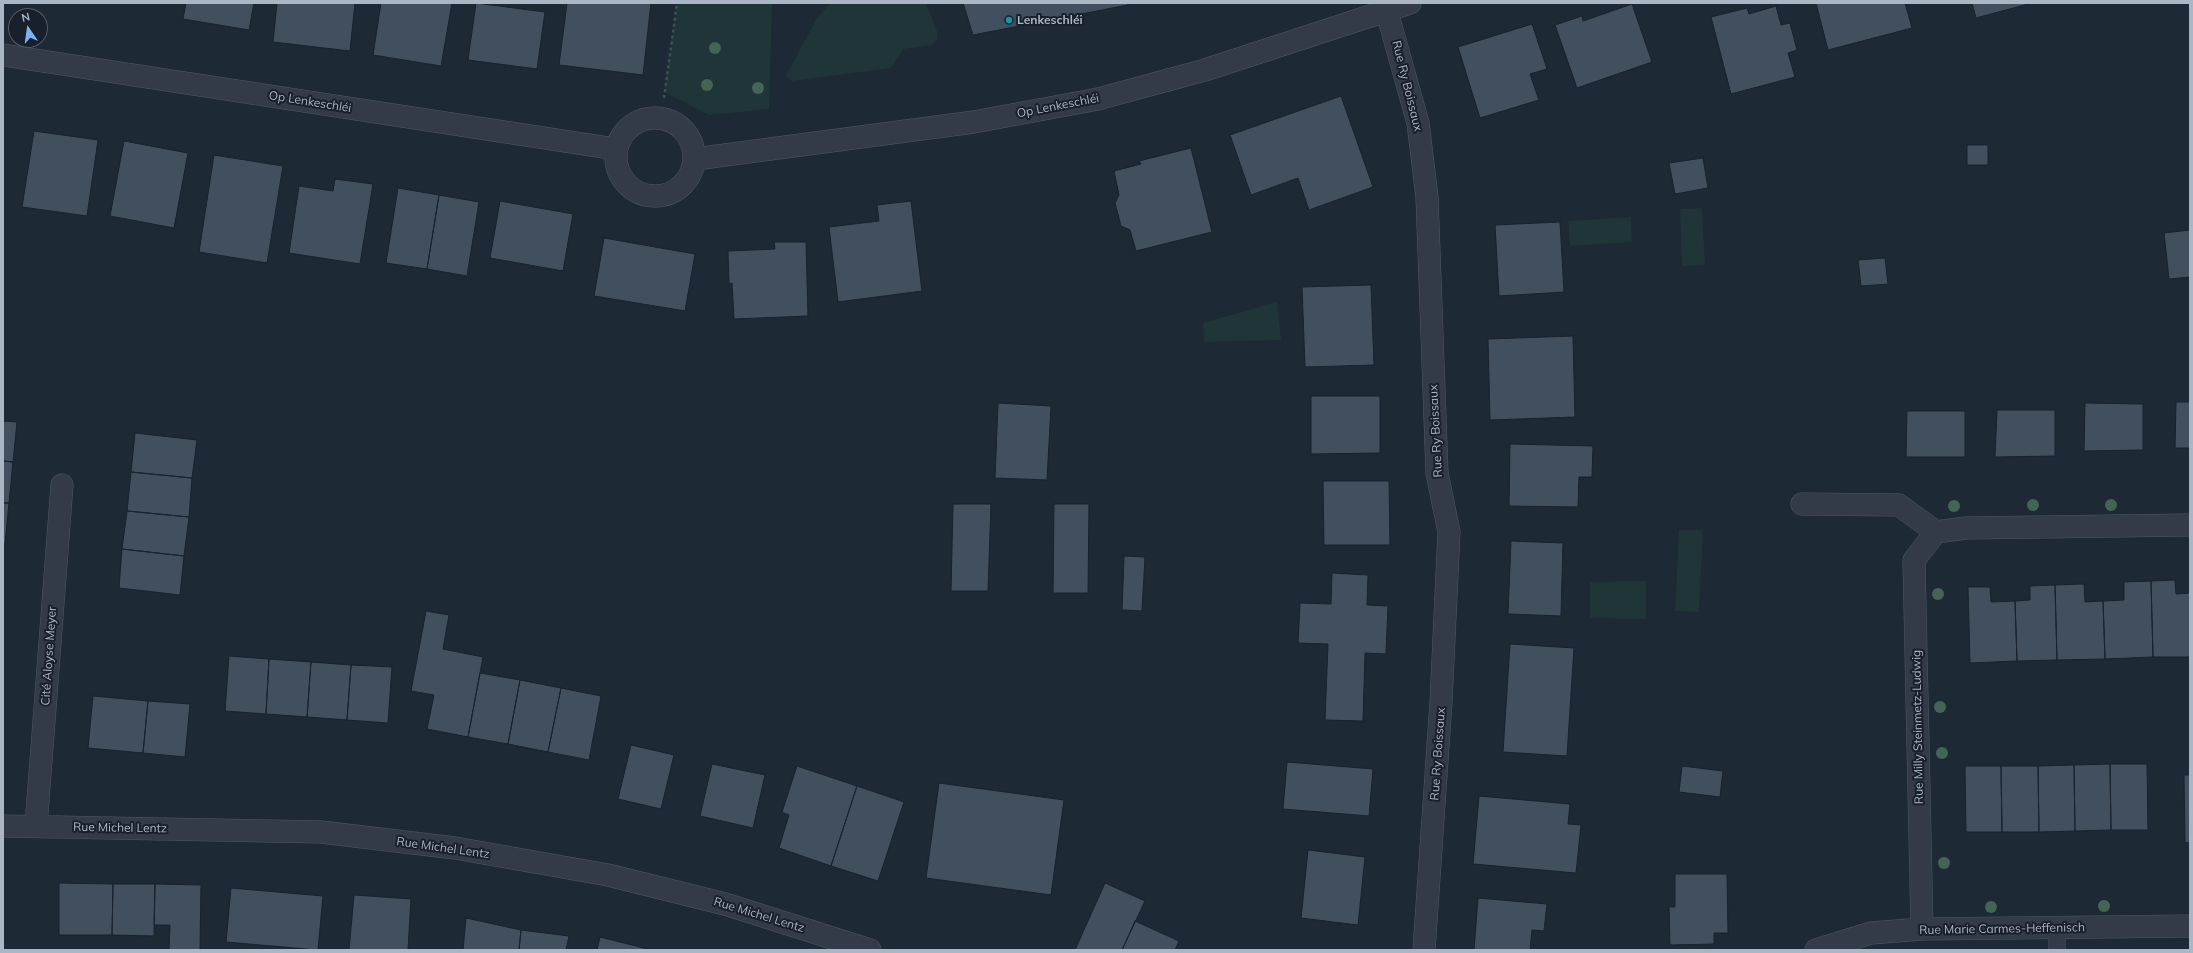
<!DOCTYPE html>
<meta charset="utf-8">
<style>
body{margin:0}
#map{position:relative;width:2193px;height:953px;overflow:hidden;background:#1e2936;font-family:Mulish,sans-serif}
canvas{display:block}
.frame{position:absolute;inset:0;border:4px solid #abb6c4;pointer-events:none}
.north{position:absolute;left:8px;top:8px;width:40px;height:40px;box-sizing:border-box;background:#17202b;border:1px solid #525c68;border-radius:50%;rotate:347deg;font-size:11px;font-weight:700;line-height:16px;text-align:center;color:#abb6c4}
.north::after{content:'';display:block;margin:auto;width:14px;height:18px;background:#79b1fb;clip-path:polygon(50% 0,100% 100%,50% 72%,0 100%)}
</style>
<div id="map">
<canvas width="2193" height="953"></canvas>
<div class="frame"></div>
<div class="north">N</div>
</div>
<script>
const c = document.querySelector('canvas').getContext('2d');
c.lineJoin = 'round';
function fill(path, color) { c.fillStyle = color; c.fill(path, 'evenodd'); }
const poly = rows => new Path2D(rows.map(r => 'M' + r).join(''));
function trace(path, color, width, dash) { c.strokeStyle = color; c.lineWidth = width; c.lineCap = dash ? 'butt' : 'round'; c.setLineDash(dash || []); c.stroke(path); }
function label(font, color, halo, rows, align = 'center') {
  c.font = font + ' Mulish,sans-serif'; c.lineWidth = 4; c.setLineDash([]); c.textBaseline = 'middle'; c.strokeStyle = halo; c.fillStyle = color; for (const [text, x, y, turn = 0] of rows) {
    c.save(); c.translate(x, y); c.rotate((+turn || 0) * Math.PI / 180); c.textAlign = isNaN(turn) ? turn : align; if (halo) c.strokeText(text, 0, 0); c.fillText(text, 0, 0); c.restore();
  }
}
const green = poly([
 [677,3,772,3,769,109,709,115,664,92],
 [831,3,926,3,937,31,937,40,932,45,903,49,891,68,792,81,786,76,817,18],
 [1702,208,1705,265,1682,266,1680,209],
 [1631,217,1632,242,1570,246,1568,221],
 [1277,302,1281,340,1204,342,1203,323],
 [1679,530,1703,530,1699,612,1675,611],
 [1646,581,1646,619,1590,618,1590,582]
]);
const building = poly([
 [186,3,254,3,249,30,183,19,186,3],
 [277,3,355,3,350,51,273,42,277,3],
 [381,3,452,3,441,66,373,55,381,3],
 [476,3,545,12,537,69,468,60,476,3],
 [567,3,651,3,643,75,559,65,567,3],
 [963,3,1128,3,1128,5,973,35,963,3],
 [1816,3,1905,3,1912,28,1828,50,1816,3],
 [1972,3,2032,3,1976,18,1972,3],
 [1632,4,1652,62,1577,88,1555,25,1582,16,1583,21,1632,4],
 [1776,6,1781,25,1790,23,1797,50,1788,53,1795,77,1731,94,1711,17,1747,8,1749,14,1776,6],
 [1532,24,1547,69,1530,74,1539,100,1480,118,1458,47,1532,24],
 [1341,96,1373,187,1309,210,1298,178,1251,195,1230,135,1341,96],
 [34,131,98,140,87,216,22,207,34,131],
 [124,141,188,153,174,228,110,216,124,141],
 [1967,145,1988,145,1988,165,1967,165,1967,145],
 [1191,148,1212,232,1136,251,1130,230,1121,226,1115,203,1119,195,1114,171,1141,164,1139,161,1191,148],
 [214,155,283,166,267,263,199,252,214,155],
 [1703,158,1708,188,1675,194,1669,163,1703,158],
 [335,179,373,184,360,264,289,253,299,186,333,191,335,179],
 [398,188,439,195,427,269,386,263,398,188],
 [439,195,479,202,467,276,427,269,439,195],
 [500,201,573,214,563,271,490,258,500,201],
 [911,201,922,291,838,302,829,227,879,221,877,205,911,201],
 [1560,222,1564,292,1499,296,1495,225,1560,222],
 [2190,230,2190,277,2169,279,2164,233,2190,230],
 [604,238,695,254,685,311,594,296,604,238],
 [774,242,806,242,808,316,734,319,732,283,729,284,728,251,775,249,774,242],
 [1885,258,1888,284,1861,286,1858,260,1885,258],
 [1371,285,1374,365,1305,367,1302,287,1371,285],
 [1573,336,1575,417,1490,420,1488,339,1573,336],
 [1311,396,1380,396,1380,453,1311,454,1311,396],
 [2176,402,2190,402,2190,448,2175,448,2176,402],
 [998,403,1051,406,1047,480,995,478,998,403],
 [2085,403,2143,404,2143,450,2084,451,2085,403],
 [1997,410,2055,410,2055,456,1995,457,1997,410],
 [1907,411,1965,411,1965,457,1906,457,1907,411],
 [3,421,17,422,13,462,3,461,3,421],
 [135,433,197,440,192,478,131,472,135,433],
 [1510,444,1593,446,1592,477,1579,477,1578,507,1509,506,1510,444],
 [3,461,13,462,9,503,3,503,3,461],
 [131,472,192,478,189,517,127,511,131,472],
 [1323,481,1389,481,1390,545,1324,545,1323,481],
 [3,503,9,503,5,544,3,544,3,503],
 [953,504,991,504,988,591,951,591,953,504],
 [1054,504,1089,504,1088,593,1053,593,1054,504],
 [127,511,189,517,184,556,122,549,127,511],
 [1511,541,1563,543,1561,616,1508,614,1511,541],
 [122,549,184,556,180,595,119,588,122,549],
 [1124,556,1145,557,1142,611,1122,610,1124,556],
 [1332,573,1368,575,1367,605,1388,606,1386,654,1365,653,1363,721,1325,720,1328,644,1298,643,1300,603,1331,604,1332,573],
 [2175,580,2176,594,2190,593,2190,657,2153,657,2151,581,2175,580],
 [2151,581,2153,657,2105,659,2103,601,2124,600,2124,582,2151,581],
 [2084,584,2085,602,2103,601,2105,659,2057,660,2055,585,2084,584],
 [2055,585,2057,660,2017,661,2015,601,2030,600,2030,586,2055,585],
 [1968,587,1990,587,1991,602,2015,601,2017,661,1970,663,1968,587],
 [426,611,449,615,443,649,483,657,468,737,427,729,434,695,411,691,426,611],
 [1510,644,1574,648,1567,756,1503,752,1510,644],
 [229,656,269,659,266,714,225,711,229,656],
 [269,659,311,662,307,717,266,714,269,659],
 [311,662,351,665,347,720,307,717,311,662],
 [351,665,392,667,388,723,347,720,351,665],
 [480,673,520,680,508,744,468,737,480,673],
 [520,680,561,688,548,752,508,744,520,680],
 [561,688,601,696,589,760,548,752,561,688],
 [93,696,148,701,143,753,88,748,93,696],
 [148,701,190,704,185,757,143,753,148,701],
 [631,745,674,755,661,809,618,799,631,745],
 [1287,762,1373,769,1369,816,1283,809,1287,762],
 [712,764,765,775,753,828,700,816,712,764],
 [2110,764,2147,764,2148,830,2111,830,2110,764],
 [2110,764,2111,830,2075,831,2074,765,2110,764],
 [2074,765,2075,831,2039,832,2038,766,2074,765],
 [797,766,857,786,831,866,779,848,789,815,782,812,797,766],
 [1682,766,1723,771,1720,797,1679,792,1682,766],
 [1965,766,2001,766,2002,832,1966,832,1965,766],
 [2001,766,2038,766,2039,832,2002,832,2001,766],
 [2184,775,2190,775,2190,842,2185,843,2184,775],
 [939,783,1064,800,1051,895,926,878,939,783],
 [857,786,904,802,878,881,831,866,857,786],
 [1479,796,1570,804,1568,824,1581,825,1576,873,1473,864,1479,796],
 [1308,850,1365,857,1358,925,1301,918,1308,850],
 [1675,874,1727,874,1728,933,1714,933,1714,944,1670,945,1669,907,1675,907,1675,874],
 [59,883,113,884,112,935,59,935,59,883],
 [1105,883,1145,901,1122,950,1075,950,1105,883],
 [113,884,155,884,154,936,112,935,113,884],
 [155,884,201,885,200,950,169,950,170,925,154,925,155,884],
 [231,888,323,896,318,950,226,942,231,888],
 [354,895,411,899,408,950,349,950,354,895],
 [1478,898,1547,904,1544,931,1532,930,1530,950,1474,950,1478,898],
 [466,918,521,930,519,950,463,950,466,918],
 [1135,921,1179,941,1175,950,1122,950,1135,921],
 [521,930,569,936,566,950,519,950,521,930],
 [600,937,652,950,597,950,600,937]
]);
const path = poly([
 [664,98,677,3]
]);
const service = poly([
 [2057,928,2057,950]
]);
const minor = poly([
 [1387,12,1418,123,1427,197,1437,473,1449,532,1441,702,1424,950],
 [3,55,616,149],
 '616 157a39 39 0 1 1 78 0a39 39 0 1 1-78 0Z',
 [695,159,974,122,1098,99,1205,70,1410,3],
 [1802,504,1899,505,1936,532,1966,528,2190,525],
 [3,826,321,832,455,848,608,875,725,904,870,950],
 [36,826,62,485],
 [1922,929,1914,560,1936,532],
 [1816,950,1871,933,1922,929,2190,926]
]);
const trees = [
 [715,48],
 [707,85],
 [758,88],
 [2033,505],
 [2111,505],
 [1954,506],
 [1938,594],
 [1940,707],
 [1942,753],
 [1944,863],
 [2104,906],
 [1991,907]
];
const markers = [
 [1009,20,4,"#0f9aa8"]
];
const poiNames = [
 ["Lenkeschléi",1017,20]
];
const streetNames = [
 ["Rue Ry Boissaux",1407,86,76],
 ["Op Lenkeschléi",310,102,9],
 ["Op Lenkeschléi",1058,106,-11],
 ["Rue Ry Boissaux",1436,431,-93],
 ["Cité Aloyse Meyer",49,656,-86],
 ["Rue Milly Steinmetz-Ludwig",1918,727,-91],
 ["Rue Ry Boissaux",1438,754,-86],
 ["Rue Michel Lentz",120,828,1],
 ["Rue Michel Lentz",443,848,8],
 ["Rue Michel Lentz",759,915,17],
 ["Rue Marie Carmes-Heffenisch",2002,929,-1]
];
fill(green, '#203537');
fill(building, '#414f5e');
trace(building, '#19222d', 1);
trace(service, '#4f5965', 17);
trace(minor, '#4f5965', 23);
trace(path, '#3b5152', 2.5, [3, 3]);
trace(service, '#323b47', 16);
trace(minor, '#323b47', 22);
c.fillStyle = '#446454';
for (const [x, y] of trees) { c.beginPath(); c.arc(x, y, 6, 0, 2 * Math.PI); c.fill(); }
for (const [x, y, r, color] of markers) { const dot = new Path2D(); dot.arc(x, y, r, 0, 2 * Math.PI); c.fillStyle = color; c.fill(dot); trace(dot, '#17202b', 1.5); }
label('bold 12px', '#abb6c4', '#17202b', poiNames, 'left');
label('12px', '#abb6c4', '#17202b', streetNames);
</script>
